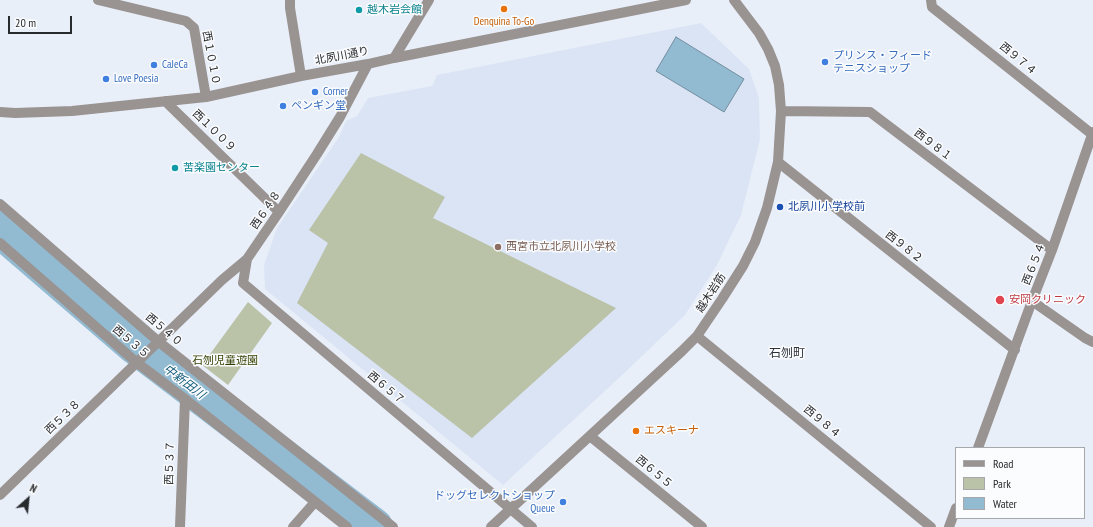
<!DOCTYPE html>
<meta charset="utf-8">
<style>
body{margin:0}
#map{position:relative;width:1093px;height:527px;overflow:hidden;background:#e9eff9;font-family:"PT Sans Narrow",sans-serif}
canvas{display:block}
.legend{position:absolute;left:955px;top:447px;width:130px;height:72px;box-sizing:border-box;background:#fbfcfe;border:1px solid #a7a8ab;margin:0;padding:5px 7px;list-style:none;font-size:12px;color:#282b2e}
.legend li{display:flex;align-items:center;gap:8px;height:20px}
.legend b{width:20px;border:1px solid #a7a8ab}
.north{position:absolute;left:8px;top:479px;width:40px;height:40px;-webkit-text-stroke:3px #fbfcfe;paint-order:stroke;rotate:27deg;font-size:11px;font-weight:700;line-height:16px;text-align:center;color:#282b2e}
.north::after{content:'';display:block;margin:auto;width:14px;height:18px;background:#282b2e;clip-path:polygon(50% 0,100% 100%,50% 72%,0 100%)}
.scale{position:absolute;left:8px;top:16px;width:64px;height:18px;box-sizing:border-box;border:2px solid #282b2e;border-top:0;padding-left:5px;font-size:12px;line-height:14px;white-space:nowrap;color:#282b2e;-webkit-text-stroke:3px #fbfcfe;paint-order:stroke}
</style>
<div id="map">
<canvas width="1093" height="527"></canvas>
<ul class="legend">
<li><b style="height:5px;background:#999392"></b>Road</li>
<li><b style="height:11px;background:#bac2a8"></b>Park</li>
<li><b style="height:11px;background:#92bad1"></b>Water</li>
</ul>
<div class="north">N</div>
<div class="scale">20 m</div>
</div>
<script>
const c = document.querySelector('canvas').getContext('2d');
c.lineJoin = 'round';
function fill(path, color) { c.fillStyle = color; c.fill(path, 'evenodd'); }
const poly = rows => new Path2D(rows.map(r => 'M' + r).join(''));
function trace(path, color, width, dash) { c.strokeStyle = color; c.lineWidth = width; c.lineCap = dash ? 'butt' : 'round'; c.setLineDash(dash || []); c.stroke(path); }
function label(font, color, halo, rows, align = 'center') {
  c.font = font + ' "PT Sans Narrow","Noto Sans JP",sans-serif'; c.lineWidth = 3; c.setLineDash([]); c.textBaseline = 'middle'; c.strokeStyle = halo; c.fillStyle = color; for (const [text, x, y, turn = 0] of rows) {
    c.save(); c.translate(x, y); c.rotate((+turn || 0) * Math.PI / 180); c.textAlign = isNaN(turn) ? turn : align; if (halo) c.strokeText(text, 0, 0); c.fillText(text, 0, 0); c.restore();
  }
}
const built = poly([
 [701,23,749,69,759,98,760,139,741,215,717,265,685,315,619,378,503,485,265,289,264,265,277,228,339,137,346,121,357,116,368,98,432,86,437,75]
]);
const green = poly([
 [361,153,445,197,433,218,616,308,472,438,297,303,328,243,309,230],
 [248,302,272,323,228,385,202,365]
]);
const water = poly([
 [676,37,744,79,724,112,656,71,676,37]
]);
const river = poly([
 [0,229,136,346,374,527]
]);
const minor = poly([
 [98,0,186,21,194,28,206,97],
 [290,0,290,8,301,76],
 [931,0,932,7,1093,135],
 [394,58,429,0],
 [165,101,279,212],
 [781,111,870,112,1052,250],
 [0,112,15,113,72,111,206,97,301,76,368,64,394,58,686,0],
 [778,162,1015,350],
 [0,204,159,342,393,527],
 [0,243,136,362,185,399,347,527],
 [247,259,243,283,532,527],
 [1032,301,1085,338,1093,342],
 [697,336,931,527],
 [590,436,702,527],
 [978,448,1032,301,1052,250,1093,132],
 [0,495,222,280,247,259,279,212,317,154,340,117,368,64],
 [180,527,185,399],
 [293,527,315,502],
 [491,527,682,351,697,336,722,299,743,266,755,242,767,208,778,162,781,111,779,85,775,66,768,49,759,33,734,0],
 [949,527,956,508]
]);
const markers = [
 [504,9,4,"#e8710a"],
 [359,10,4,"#0f9aa8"],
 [825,62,4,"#3f7fe0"],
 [154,65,4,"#3f7fe0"],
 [106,79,4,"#3f7fe0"],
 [315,92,4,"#3f7fe0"],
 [283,106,4,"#3f7fe0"],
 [175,168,4,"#0f9aa8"],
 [780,207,4,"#1a4fb4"],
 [498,247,4,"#8d6e63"],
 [1000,300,5,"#e0444e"],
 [636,431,4,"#e8710a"],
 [563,502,4,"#3f7fe0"]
];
const cultureNames = [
 ["越木岩会館",367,10],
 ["苦楽園センター",183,168]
];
const foodNames = [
 ["Denquina To-Go",504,22],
 ["エスキーナ",644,431,"left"]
];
const streetNames = [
 ["北夙川通り",342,56,-11],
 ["西１０１０",211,58,79],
 ["西９７４",1018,59,39],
 ["西１００９",214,131,44],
 ["西９８１",933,145,37],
 ["西６４８",266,210,-56],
 ["西９８２",904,247,38],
 ["西６５４",1034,264,-69],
 ["越木岩筋",711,293,-57],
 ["西５４０",164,330,40],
 ["西５３５",131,342,40],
 ["西６５７",386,388,40],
 ["西５３８",63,417,-44],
 ["西９８４",822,422,39],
 ["西５３７",170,463,-88],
 ["西６５５",654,472,39]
];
const shopNames = [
 ["プリンス・フィード",833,56],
 ["テニスショップ",833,69],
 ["CaJeCa",162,65],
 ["Love Poesia",114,79],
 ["Corner",323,92],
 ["ペンギン堂",291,106],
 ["ドッグセレクトショップ",555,496,"right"],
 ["Queue",555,509,"right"]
];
const transitNames = [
 ["北夙川小学校前",788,207]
];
const educationNames = [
 ["西宮市立北夙川小学校",506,247]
];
const healthNames = [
 ["安岡クリニック",1009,300]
];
const parkNames = [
 ["石刎児童遊園",225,361]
];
const neighbourhoodNames = [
 ["石刎町",787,354]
];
const waterNames = [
 ["中新田川",184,382,37]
];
fill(built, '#dbe4f5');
fill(green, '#bac2a8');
fill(water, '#92bad1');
trace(water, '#728fa0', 1);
trace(river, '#92bad1', 38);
trace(minor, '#999392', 10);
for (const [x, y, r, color] of markers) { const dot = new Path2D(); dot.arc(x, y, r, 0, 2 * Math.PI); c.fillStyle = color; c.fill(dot); trace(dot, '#fbfcfe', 1.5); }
label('11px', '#0d838f', '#fbfcfe', cultureNames, 'left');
label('11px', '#c56008', '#fbfcfe', foodNames);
label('11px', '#282b2e', '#fbfcfe', streetNames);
label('11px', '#366cbe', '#fbfcfe', shopNames, 'left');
label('11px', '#164399', '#fbfcfe', transitNames, 'left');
label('11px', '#785e54', '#fbfcfe', educationNames, 'left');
label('11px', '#be3a42', '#fbfcfe', healthNames, 'left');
label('11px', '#334000', '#fbfcfe', parkNames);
label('12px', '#2e323a', '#fbfcfe', neighbourhoodNames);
label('italic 12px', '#105978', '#fbfcfe', waterNames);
</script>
